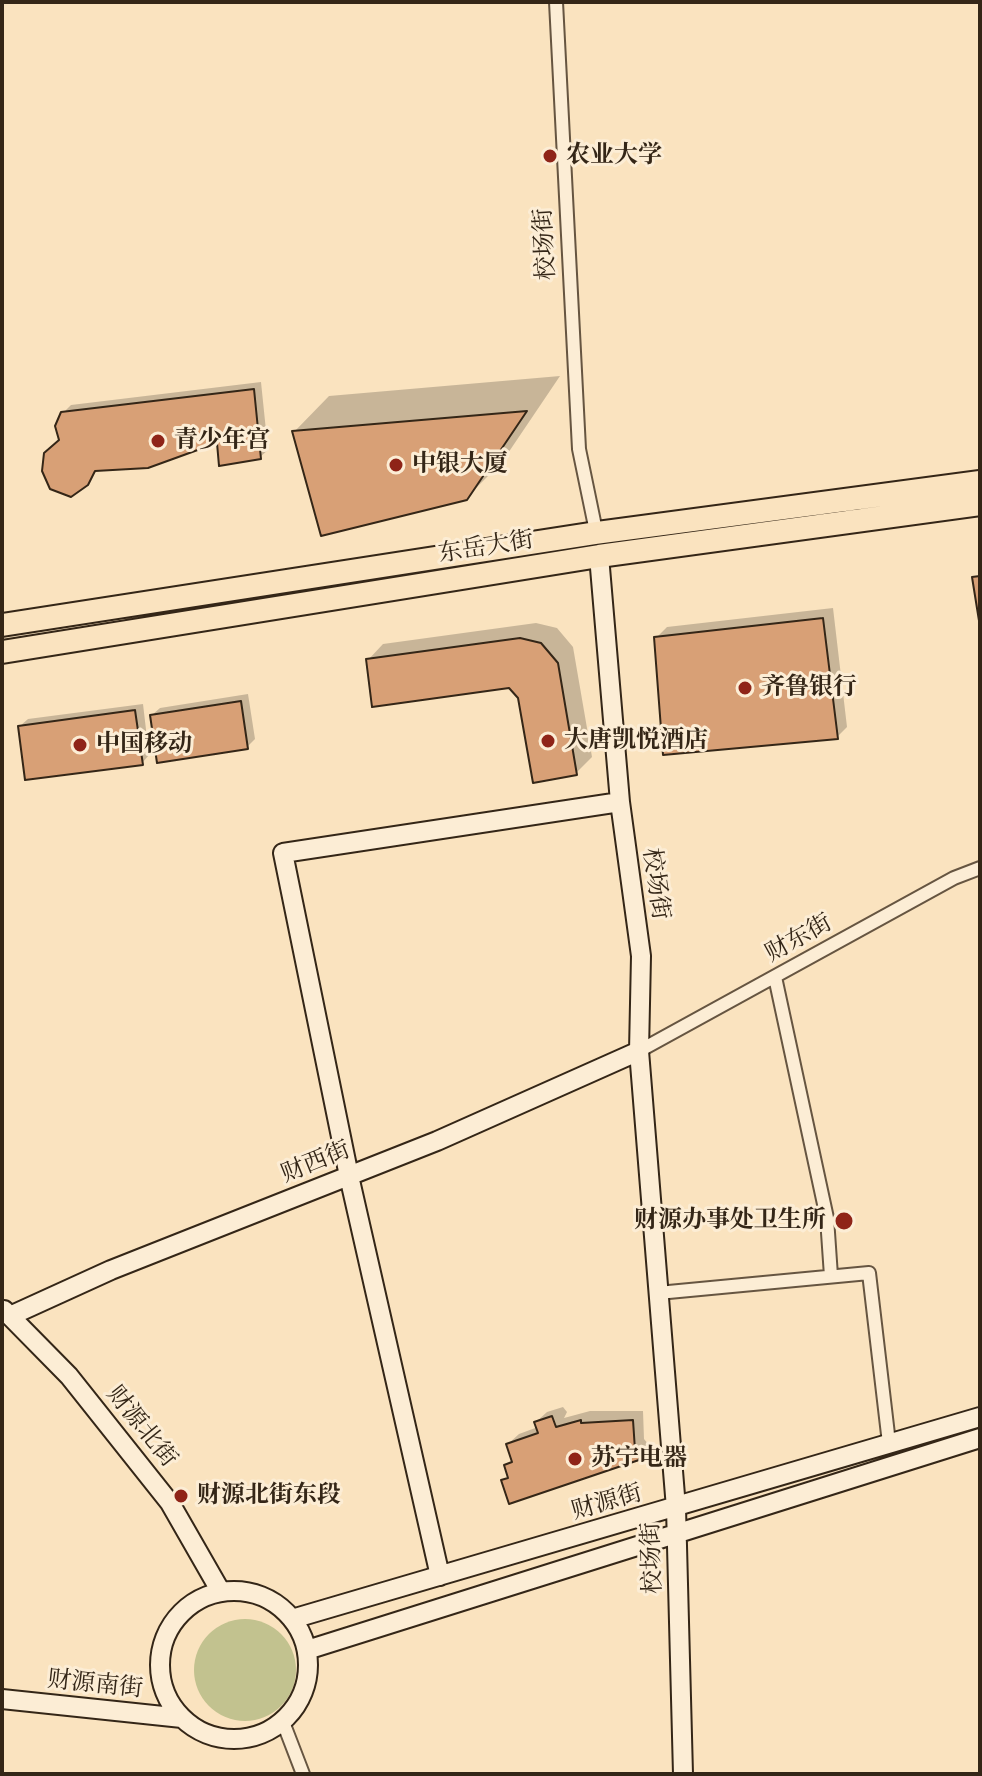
<!DOCTYPE html>
<meta charset="utf-8">
<style>
body{margin:0}
#map{position:relative;width:982px;height:1776px;overflow:hidden;background:#fae3bf;font-family:"IM FELL French Canon",serif}
canvas{display:block}
.frame{position:absolute;inset:0;border:4px solid #342617;pointer-events:none}
</style>
<div id="map">
<canvas width="982" height="1776"></canvas>
<div class="frame"></div>
</div>
<script>
const c = document.querySelector('canvas').getContext('2d');
c.lineJoin = 'round';
function fill(path, color) { c.fillStyle = color; c.fill(path, 'evenodd'); }
const poly = rows => new Path2D(rows.map(r => 'M' + r).join(''));
function trace(path, color, width, dash) { c.strokeStyle = color; c.lineWidth = width; c.lineCap = dash ? 'butt' : 'round'; c.setLineDash(dash || []); c.stroke(path); }
function label(font, color, halo, rows, align = 'center') {
  c.font = font + ' "IM FELL French Canon","Noto Serif SC",serif'; c.lineWidth = 6; c.setLineDash([]); c.textBaseline = 'middle'; c.strokeStyle = halo; c.fillStyle = color; for (const [text, x, y, turn = 0] of rows) {
    c.save(); c.translate(x, y); c.rotate((+turn || 0) * Math.PI / 180); c.textAlign = isNaN(turn) ? turn : align; if (halo) c.strokeText(text, 0, 0); c.fillText(text, 0, 0); c.restore();
  }
}
const green = poly([
 '194 1670a51 51 0 1 1 102 0a51 51 0 1 1-102 0Z'
]);
const shadow = poly([
 [560,376,502,462,466,498,294,432,329,396],
 [261,382,268,450,260,457,219,440,98,469,87,483,61,439,63,413,71,405],
 [833,608,847,727,837,737,656,638,667,627],
 [536,623,557,628,573,647,592,757,576,773,510,686,368,660,383,644],
 [248,694,255,739,247,747,152,715,160,708],
 [143,704,149,755,142,763,20,726,28,719],
 [563,1407,567,1412,564,1418,590,1411,643,1411,644,1439,649,1445,636,1460,504,1481,509,1475,506,1466,513,1459,508,1444,519,1434,538,1427,536,1422,547,1412]
]);
const building = poly([
 [254,389,261,459,219,466,217,443,148,468,95,471,88,485,71,497,50,489,42,471,44,453,59,440,55,426,61,412,254,389],
 [527,411,467,500,321,536,292,431,527,411],
 [980,576,980,627,972,577,980,576],
 [823,618,838,739,663,755,654,637,823,618],
 [520,638,541,643,558,663,577,775,533,783,518,698,509,688,372,707,366,659,520,638],
 [241,701,248,749,157,763,150,715,241,701],
 [135,710,143,765,25,780,18,726,135,710],
 [552,1416,556,1427,581,1420,581,1423,633,1420,635,1450,640,1454,639,1460,509,1504,501,1480,508,1478,504,1465,512,1462,506,1444,538,1433,534,1422,552,1416]
]);
const street = poly([
 [556,2,579,449,597,536],
 [775,977,827,1218,831,1276],
 [639,1051,954,878,980,868],
 [658,1293,869,1273,889,1443],
 [283,1722,303,1774]
]);
const secondary = poly([
 [599,556,620,802,641,956,639,1051,676,1508,683,1774],
 [4,1310,69,1376,170,1503,221,1592],
 [10,1316,111,1270,437,1141,639,1051],
 [440,1576,349,1176,283,853,620,802],
 '160 1665a74 74 0 1 1 148 0a74 74 0 1 1-148 0Z',
 [292,1619,980,1417],
 [307,1650,980,1438],
 [2,1699,182,1718]
]);
const highway = poly([
 [2,625,596,533,980,482],
 [2,652,599,556,980,504]
]);
const markers = [
 [550,156,8,"#8f2418"],
 [158,441,8,"#8f2418"],
 [396,465,8,"#8f2418"],
 [745,688,8,"#8f2418"],
 [548,741,8,"#8f2418"],
 [80,745,8,"#8f2418"],
 [844,1221,10,"#8f2418"],
 [575,1459,8,"#8f2418"],
 [181,1496,8,"#8f2418"]
];
const poiNames = [
 ["农业大学",566,156],
 ["青少年宫",174,441],
 ["中银大厦",412,465],
 ["齐鲁银行",761,688],
 ["大唐凯悦酒店",564,741],
 ["中国移动",96,745],
 ["财源办事处卫生所",826,1221,"right"],
 ["苏宁电器",591,1459],
 ["财源北街东段",197,1496]
];
const streetNames = [
 ["校场街",546,244,-93],
 ["东岳大街",486,548,-9],
 ["校场街",655,884,82],
 ["财东街",799,939,-29],
 ["财西街",316,1163,-22],
 ["财源北街",141,1427,51],
 ["财源街",607,1503,-16],
 ["校场街",653,1558,-92],
 ["财源南街",95,1685,6]
];
fill(green, '#c2c28f');
fill(shadow, '#0003');
fill(building, '#d8a076');
trace(building, '#342617', 2);
trace(street, '#665541', 16);
trace(secondary, '#342617', 22);
trace(highway, '#342617', 26);
trace(street, '#fcedd5', 12);
trace(secondary, '#fcedd5', 18);
trace(highway, '#fae3bf', 22);
for (const [x, y, r, color] of markers) { const dot = new Path2D(); dot.arc(x, y, r, 0, 2 * Math.PI); c.fillStyle = color; c.fill(dot); trace(dot, '#fcedd5', 3); }
label('bold 24px', '#342617', '#fcedd5', poiNames, 'left');
label('24px', '#342617', '#fcedd5', streetNames);
</script>
